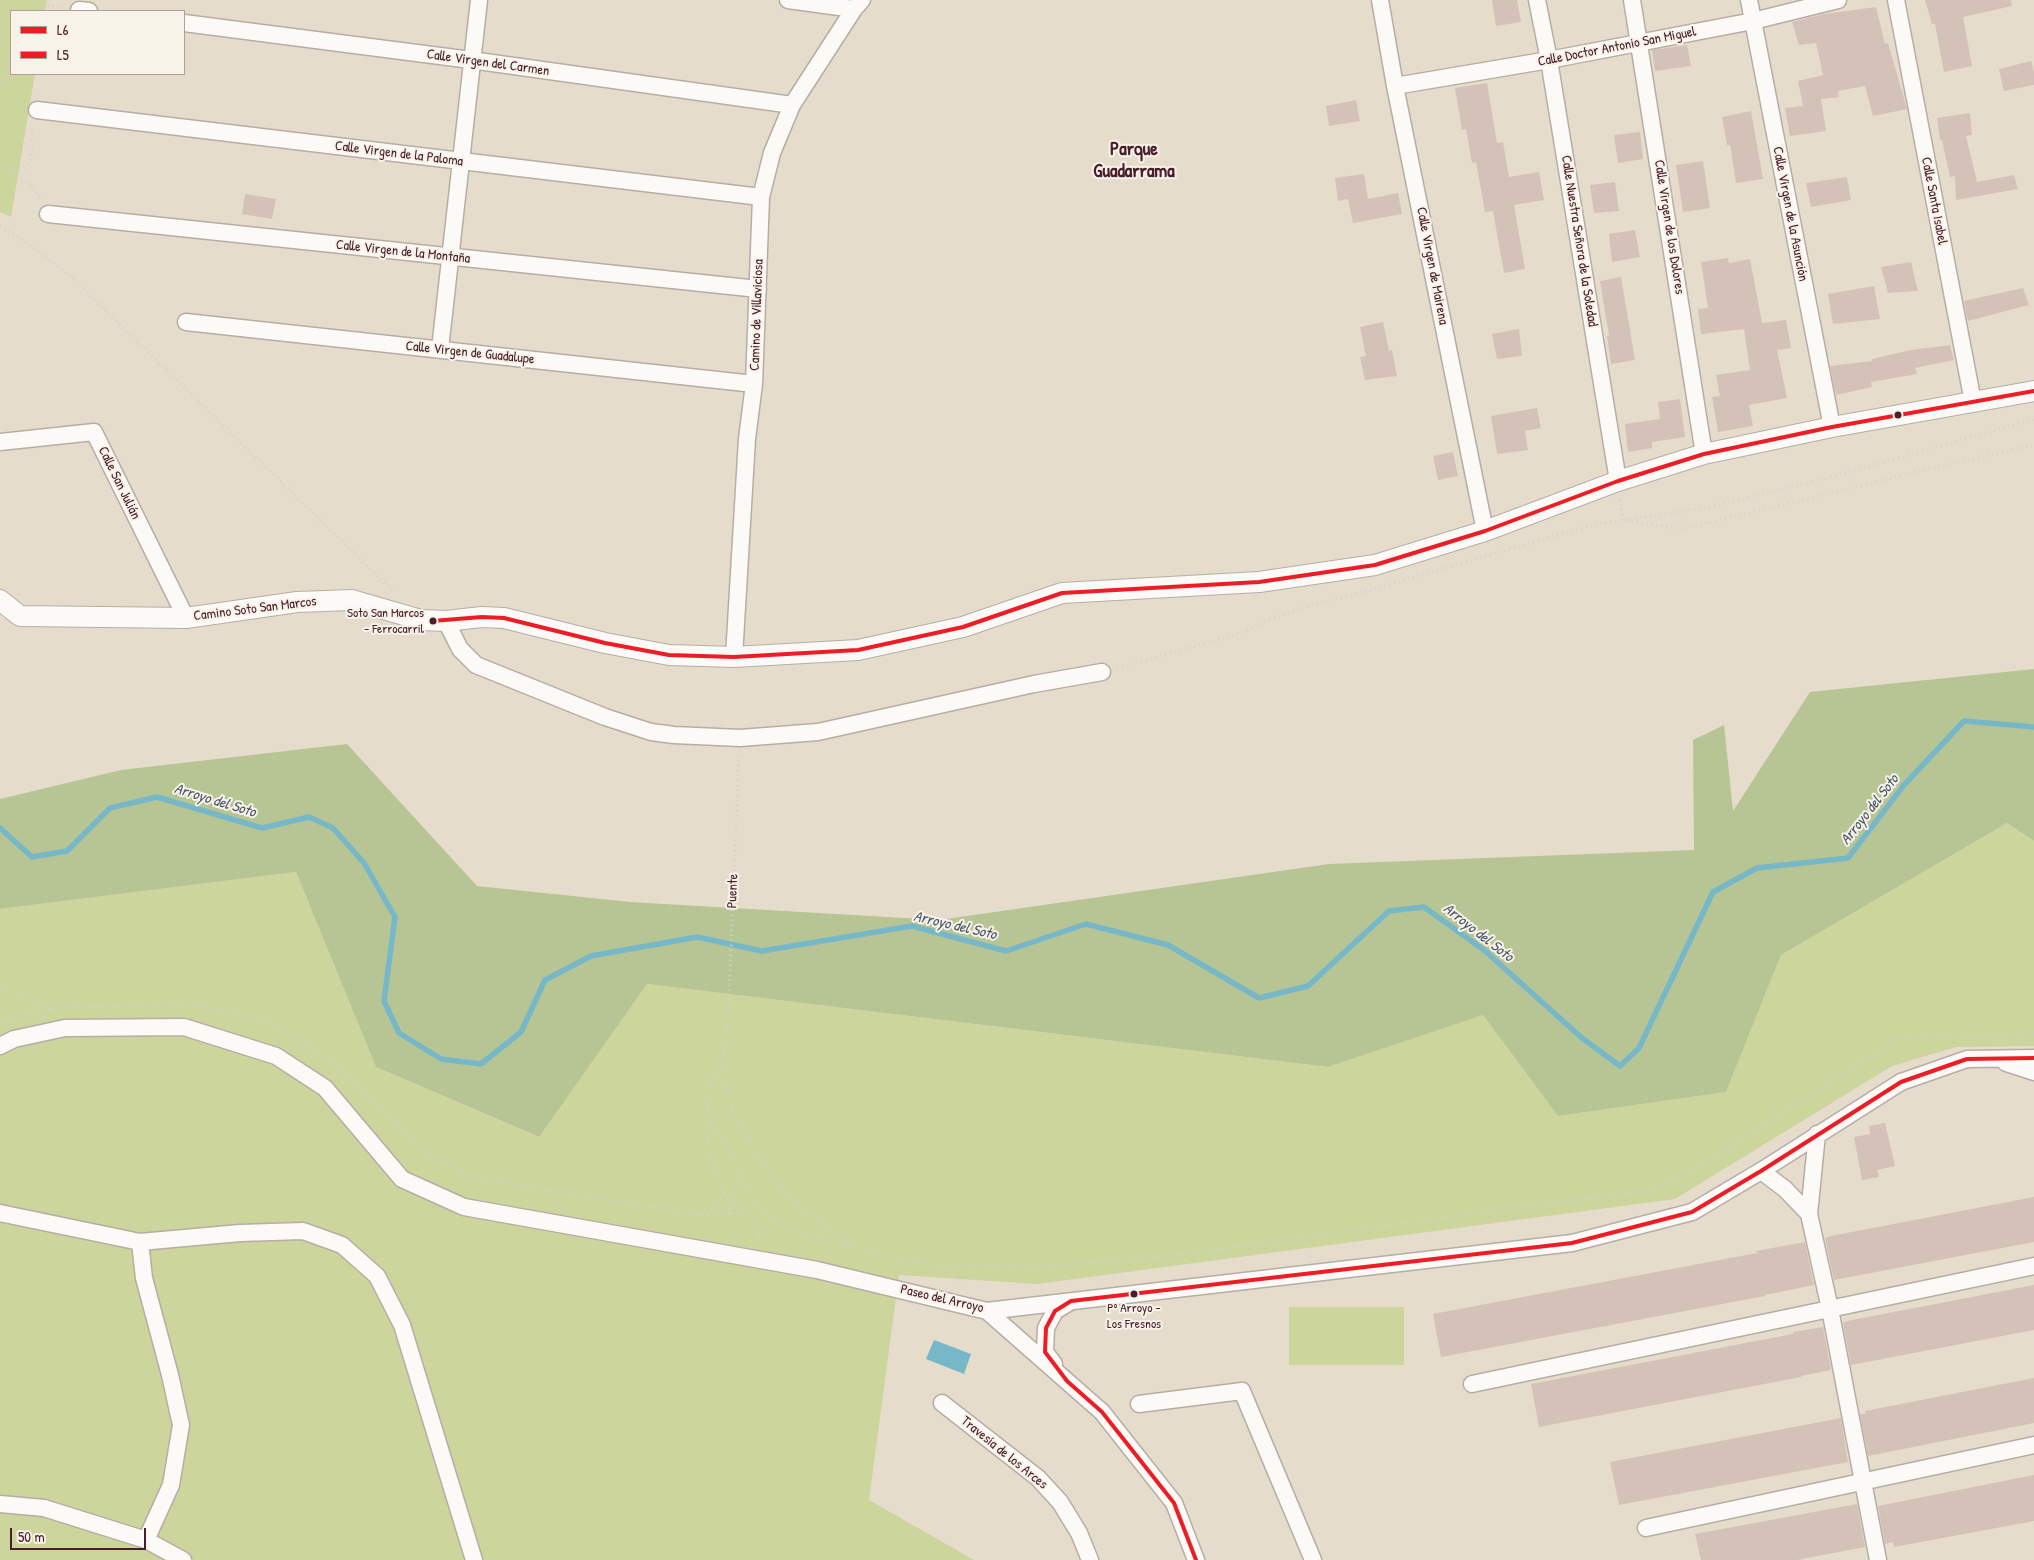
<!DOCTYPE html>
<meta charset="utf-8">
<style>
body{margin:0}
#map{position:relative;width:2034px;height:1560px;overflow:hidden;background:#e6dccc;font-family:"Patrick Hand",sans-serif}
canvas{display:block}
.legend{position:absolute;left:10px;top:10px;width:175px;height:65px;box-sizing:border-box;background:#f7f3e8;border:1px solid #b29e9c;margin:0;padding:6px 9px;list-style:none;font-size:15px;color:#4a1f2b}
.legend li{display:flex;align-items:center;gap:10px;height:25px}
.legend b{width:25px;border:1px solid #b29e9c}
.scale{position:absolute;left:10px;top:1528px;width:136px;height:22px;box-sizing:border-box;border:2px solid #4a1f2b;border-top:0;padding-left:6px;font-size:15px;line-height:18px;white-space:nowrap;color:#4a1f2b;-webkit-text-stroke:4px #f7f3e8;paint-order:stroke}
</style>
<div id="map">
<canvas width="2034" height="1560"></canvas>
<ul class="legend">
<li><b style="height:6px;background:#ee1c25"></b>L6</li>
<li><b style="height:6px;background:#ee1c25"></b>L5</li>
</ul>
<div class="scale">50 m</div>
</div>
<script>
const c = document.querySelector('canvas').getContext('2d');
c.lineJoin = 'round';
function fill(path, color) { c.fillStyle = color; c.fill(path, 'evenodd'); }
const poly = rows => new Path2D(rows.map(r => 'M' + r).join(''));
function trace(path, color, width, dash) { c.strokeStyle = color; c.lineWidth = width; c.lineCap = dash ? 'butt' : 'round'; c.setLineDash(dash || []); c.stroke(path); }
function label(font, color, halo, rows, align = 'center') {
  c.font = font + ' "Patrick Hand",sans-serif'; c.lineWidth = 4; c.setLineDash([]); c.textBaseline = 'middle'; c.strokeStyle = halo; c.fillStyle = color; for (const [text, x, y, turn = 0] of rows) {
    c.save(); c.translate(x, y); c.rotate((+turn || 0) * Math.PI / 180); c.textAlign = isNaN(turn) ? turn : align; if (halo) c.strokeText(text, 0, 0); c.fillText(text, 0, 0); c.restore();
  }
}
const green = poly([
 [0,0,47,0,45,11,11,11,11,74,35,74,11,217,0,212],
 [2007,823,2034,841,2034,1046,1956,1047,1892,1066,1675,1199,1037,1284,899,1275,869,1500,974,1560,0,1560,0,909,296,872,376,1067,538,1137,647,984,1327,1067,1483,1015,1558,1116,1726,1092,1781,955],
 [1289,1307,1404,1307,1404,1365,1289,1365]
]);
const forest = poly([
 [2034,669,2034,841,2007,823,1781,955,1726,1092,1558,1116,1483,1015,1328,1067,647,984,539,1137,376,1067,296,872,0,909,0,799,121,770,347,744,477,886,630,902,939,920,1329,864,1694,850,1693,740,1724,725,1733,811,1810,692]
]);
const water = poly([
 [934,1340,971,1354,964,1374,926,1359]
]);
const stream = poly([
 [0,828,32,857,67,851,110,808,157,797,262,828,309,817,333,828,364,863,395,917,384,1001,399,1033,441,1059,481,1064,521,1032,545,980,591,956,697,937,762,951,912,926,1006,951,1086,924,1168,945,1259,998,1308,986,1389,911,1424,907,1484,950,1582,1038,1620,1066,1639,1048,1713,892,1757,868,1848,858,1904,785,1964,721,2034,727]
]);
const building = poly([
 [1492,0,1517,0,1521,22,1496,26],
 [1925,0,2011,0,2012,6,1963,17,1972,66,1944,72,1935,24,1932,24],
 [1876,7,1885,44,1888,43,1907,109,1873,116,1865,86,1838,91,1839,97,1821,99,1826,131,1790,136,1785,108,1803,106,1798,81,1823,75,1816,43,1799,45,1792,22,1824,14],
 [1687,45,1691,66,1655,71,1652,50],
 [2031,61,2034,72,2034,85,2004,91,1999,69],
 [1487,83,1497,143,1503,142,1509,177,1539,172,1544,200,1514,205,1525,269,1504,273,1493,211,1485,212,1476,162,1472,163,1466,129,1462,130,1455,88],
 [1356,100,1360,121,1329,126,1326,106],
 [1751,111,1763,179,1736,183,1730,145,1727,145,1722,117],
 [1970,113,1972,135,1966,136,1977,182,2014,175,2018,189,1956,200,1955,176,1950,177,1942,140,1940,140,1937,118],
 [1640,132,1643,159,1618,163,1614,135],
 [1703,161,1710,208,1683,212,1676,165],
 [1364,174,1368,199,1398,193,1402,214,1353,223,1348,199,1338,201,1335,178],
 [1847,177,1851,200,1811,207,1806,183],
 [1615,182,1619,211,1594,213,1590,185],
 [245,194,276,199,272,219,242,214],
 [1635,230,1640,257,1612,262,1609,234],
 [1728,258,1729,263,1750,259,1762,323,1786,320,1791,348,1777,350,1787,398,1749,405,1753,426,1718,432,1712,397,1720,396,1716,375,1750,370,1744,329,1701,334,1698,309,1708,308,1701,262],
 [1911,262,1918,291,1888,293,1881,267],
 [1621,277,1635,360,1611,364,1607,336,1609,336,1600,281],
 [1874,286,1880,319,1833,324,1828,294],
 [2023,288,2029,305,1968,321,1964,301],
 [1383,322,1389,351,1392,350,1397,376,1365,380,1360,357,1366,356,1360,327],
 [1519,329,1522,356,1497,359,1492,334],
 [1950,345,1954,360,1915,368,1917,374,1871,382,1872,387,1836,395,1830,366,1872,361,1872,359,1911,350],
 [1680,399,1685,437,1652,442,1652,448,1628,452,1625,424,1660,419,1658,402],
 [1537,408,1541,428,1525,431,1528,450,1497,454,1491,416],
 [1453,452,1458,476,1438,480,1433,456],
 [1885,1123,1895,1166,1877,1170,1879,1177,1862,1180,1854,1137,1870,1134,1869,1126],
 [2034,1197,2034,1242,1834,1280,1825,1238,1831,1236],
 [1805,1242,1814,1285,1765,1295,1765,1296,1441,1357,1433,1314,1757,1253,1756,1251],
 [2034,1285,2034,1330,1851,1365,1843,1323,1847,1321],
 [1823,1327,1831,1370,1801,1376,1801,1377,1539,1427,1531,1384,1793,1334,1793,1332],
 [2034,1378,2034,1423,1868,1456,1860,1414,1866,1414,1865,1411],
 [1841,1418,1848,1462,1619,1505,1610,1462],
 [2034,1475,2034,1521,1894,1547,1893,1542,1885,1544,1878,1506],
 [1857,1504,1865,1547,1797,1560,1701,1560,1695,1534]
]);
const path = poly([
 [48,5,62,7],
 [40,11,48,5,50,0],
 [0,89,5,80,11,51],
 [0,167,9,170,30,185,42,200],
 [9,170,24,168,30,159,33,150,32,126],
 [0,226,32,246,72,278,394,592],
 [1620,499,1623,520,1683,529,1937,467,2034,445],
 [1117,668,1242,633,1269,620,1313,605,1367,591,1585,527,1608,522,1706,508,1857,470,2034,419],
 [739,755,727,1041,706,1096,710,1118,726,1145,754,1203,764,1213,798,1233,944,1269,952,1272,962,1287],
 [0,987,50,1008,0,1022],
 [54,1014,50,1008,197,1004,269,1022,330,1061,432,1157,474,1178,701,1215,742,1213,751,1218,756,1225,759,1234,759,1243],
 [1982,1037,2034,1033],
 [723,1050,727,1090,737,1122,771,1176,797,1205,848,1244],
 [725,1193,742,1213],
 [708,1214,725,1193,713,1165,707,1131,710,1118],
 [729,1214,739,1171],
 [944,1269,951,1267,994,1266,1038,1267,1171,1256,1525,1206,1647,1191,1691,1172,1897,1039,1942,1035,1979,1037,1989,1041]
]);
const minor = poly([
 [788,0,854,9],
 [1380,0,1395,86,1485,531],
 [1537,0,1549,60,1618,481],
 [1632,0,1704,454],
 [1749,0,1832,427],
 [1896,0,1973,402],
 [79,10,89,11],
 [184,23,471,60,792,105],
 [1395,86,1549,60,1753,21,1838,0],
 [37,110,761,197],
 [48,214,758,289],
 [186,322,754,384],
 [440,349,479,0],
 [0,442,94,432,186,618],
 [446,621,460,649,476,665,605,717,651,732,674,735,740,738,818,732,1034,684,1102,672],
 [734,657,747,439,754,384,761,197,772,153,792,105,854,9,862,0],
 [0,1046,14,1039,65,1028,184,1027,276,1056,325,1088,402,1179,464,1207,817,1270,987,1311,1572,1243,1692,1212,1761,1171,1901,1082,1967,1059,2034,1058],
 [2006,1063,2034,1072],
 [1817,1134,1809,1214,1830,1309,1878,1560],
 [1761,1171,1785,1189,1809,1214],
 [0,1213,140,1242,144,1278,170,1375,181,1425,171,1485,146,1540,44,1508,0,1504],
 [140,1242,240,1233,303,1231,342,1245,377,1276,402,1325,474,1560],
 [987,1311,1102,1412,1174,1503,1196,1560],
 [1054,1364,1045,1352,1046,1328,1055,1311,1070,1302],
 [1472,1384,2034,1266],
 [942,1403,1038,1478,1060,1502,1079,1533,1090,1560],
 [1139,1404,1242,1391,1313,1560],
 [1646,1528,2034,1445],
 [146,1540,183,1560]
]);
const tertiary = poly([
 [0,600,20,616,186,618,297,602,352,600,421,620,446,621,482,617,504,618,605,643,669,655,734,657,858,650,963,627,1062,593,1259,582,1375,565,1485,531,1618,481,1704,454,1832,427,2034,391]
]);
const bus1 = poly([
 [432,621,482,617,504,618,605,643,669,655,734,657,858,650,963,627,1062,593,1259,582,1375,565,1485,531,1618,481,1704,454,1832,427,2034,391]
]);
const bus2 = poly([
 [1196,1560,1174,1503,1102,1412,1067,1381,1045,1352,1046,1328,1055,1311,1071,1301,1572,1243,1692,1212,1761,1171,1901,1082,1967,1059,2034,1058]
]);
const markers = [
 [1898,415,4.5,"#4a1f2b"],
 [433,621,4.5,"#4a1f2b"],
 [1134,1294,4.5,"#4a1f2b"]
];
const busNames = [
 ["Soto San Marcos",424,614],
 ["- Ferrocarril",424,630],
 ["Pº Arroyo -",1134,1309,"center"],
 ["Los Fresnos",1134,1325,"center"]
];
const streetNames = [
 ["Calle Doctor Antonio San Miguel",1617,47,-11],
 ["Calle Virgen del Carmen",488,63,8],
 ["Calle Virgen de la Paloma",399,154,7],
 ["Calle Santa Isabel",1934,201,79],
 ["Calle Virgen de la Asunción",1790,214,79],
 ["Calle Virgen de los Dolores",1669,227,81],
 ["Calle Nuestra Señora de la Soledad",1579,241,81],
 ["Calle Virgen de la Montaña",403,252,6],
 ["Calle Virgen de Mairena",1432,266,79],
 ["Camino de Villaviciosa",757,315,-88],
 ["Calle Virgen de Guadalupe",470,353,6],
 ["Calle San Julián",119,483,64],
 ["Camino Soto San Marcos",255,609,-7],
 ["Puente",733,891,-88],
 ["Paseo del Arroyo",942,1299,13],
 ["Travesía de los Arces",1004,1453,39]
];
const waterNames = [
 ["Arroyo del Soto",215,801,17],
 ["Arroyo del Soto",1870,810,-52],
 ["Arroyo del Soto",955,926,13],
 ["Arroyo del Soto",1478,933,38]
];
const districtNames = [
 ["Parque",1134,150],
 ["Guadarrama",1134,172]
];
fill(green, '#ccd59c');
fill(forest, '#b7c594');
fill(water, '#77b8c8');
trace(stream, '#77b8c8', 5.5);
fill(building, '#d4c2b8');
trace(minor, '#b7ada4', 19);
trace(tertiary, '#b7ada4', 22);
trace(path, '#d6d1cd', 3, [1, 4]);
trace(minor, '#fbfaf7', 16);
trace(tertiary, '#fbfaf7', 20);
trace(bus1, '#ee1c25', 4);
trace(bus2, '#ee1c25', 4);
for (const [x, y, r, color] of markers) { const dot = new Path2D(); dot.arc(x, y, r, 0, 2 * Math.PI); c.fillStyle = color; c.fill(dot); trace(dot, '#f7f3e8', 2); }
label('13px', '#4a1f2b', '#f7f3e8', busNames, 'right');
label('14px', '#4a1f2b', '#f7f3e8', streetNames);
label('italic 15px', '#495669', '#f7f3e8', waterNames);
label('bold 19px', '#4a1f2b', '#f7f3e8', districtNames);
</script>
